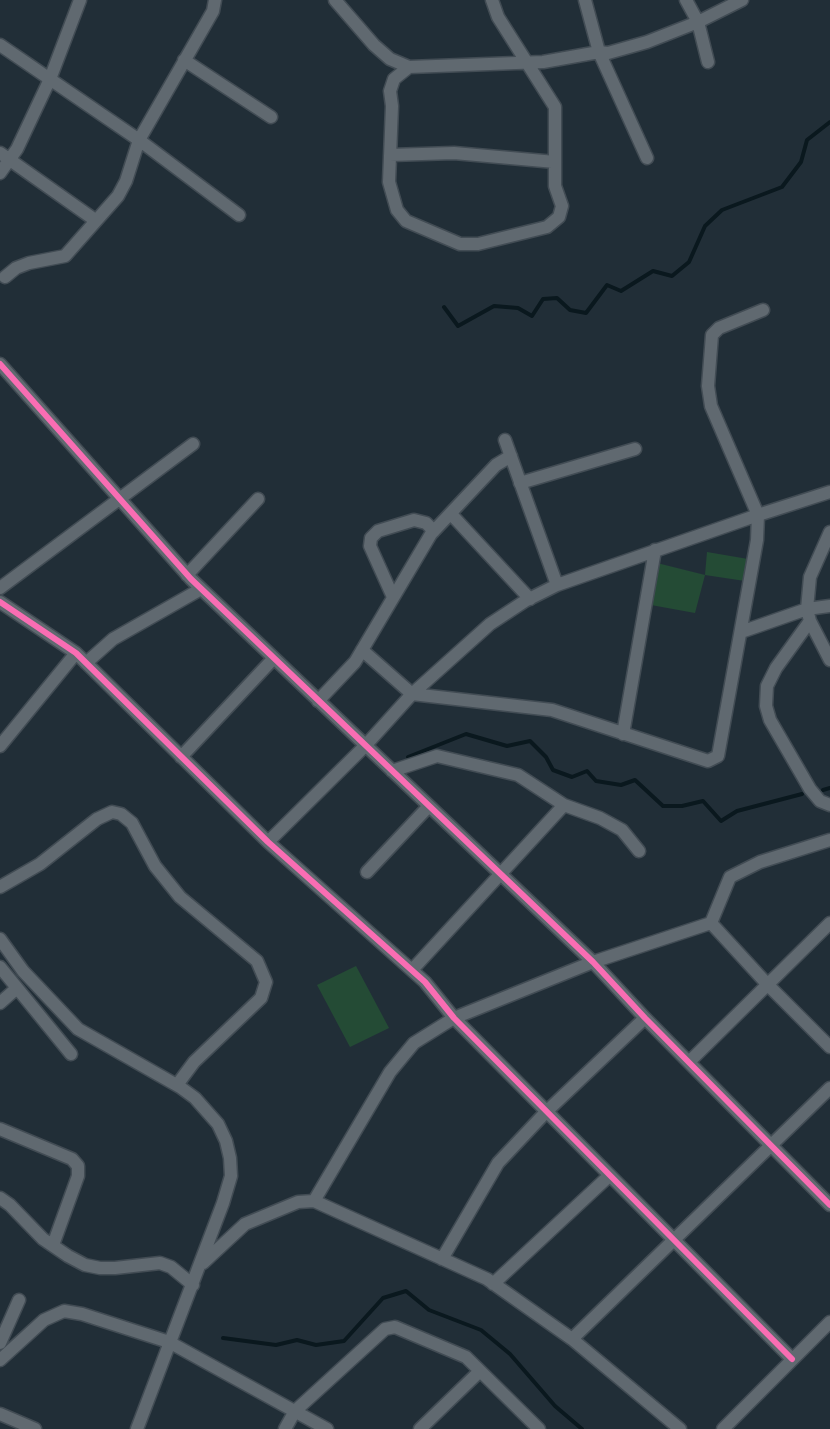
<!DOCTYPE html>
<style>
body{margin:0}
canvas{display:block;background:#212e37}
</style>
<canvas width="830" height="1429"></canvas>
<script>
const c = document.querySelector('canvas').getContext('2d');
c.lineJoin = 'round';
function fill(path, color) { c.fillStyle = color; c.fill(path, 'evenodd'); }
const poly = rows => new Path2D(rows.map(r => 'M' + r).join(''));
function trace(path, color, width, dash) { c.strokeStyle = color; c.lineWidth = width; c.lineCap = dash ? 'butt' : 'round'; c.setLineDash(dash || []); c.stroke(path); }
const green = poly([
 [707,552,748,559,745,581,705,575,695,613,651,605,657,563,705,575],
 [356,966,389,1028,350,1047,317,985]
]);
const stream = poly([
 [444,307,458,326,494,306,518,308,532,316,543,299,557,298,570,310,586,313,607,285,621,291,653,271,672,276,689,262,705,226,722,210,782,187,801,162,807,140,830,122],
 [408,757,466,734,507,746,530,741,546,757,553,770,572,777,587,771,596,781,621,785,635,780,663,806,682,806,703,801,721,821,737,811,802,794],
 [823,790,830,788],
 [223,1338,276,1345,297,1340,316,1345,344,1341,383,1298,406,1291,429,1310,481,1330,510,1354,555,1406,582,1429]
]);
const minor = poly([
 [335,0,374,45,390,59,409,67,543,62,599,52,585,0],
 [686,0,698,22,708,62],
 [0,45,139,140,239,215],
 [599,52,608,53,647,42,698,22,742,0],
 [599,52,647,158],
 [184,60,271,117],
 [409,67,394,79,390,91,392,106,389,182,397,210,406,221,460,244,478,244,547,227,559,217,562,206,555,186,555,107,498,17,492,0],
 [0,153,95,220],
 [390,155,454,153,555,162],
 [0,173,17,149,50,79,80,0],
 [5,277,16,268,29,263,65,256,118,196,126,181,139,140,213,11,215,0],
 [0,364,191,579,593,962,645,1018,830,1205],
 [505,440,557,585],
 [520,483,635,449],
 [451,514,530,599],
 [830,532,810,577,807,609,810,621,830,660],
 [187,575,258,499],
 [0,588,193,444],
 [393,597,370,546,371,538,378,531,414,520,426,523,434,531],
 [0,602,76,653,268,842,425,982,454,1018,792,1359],
 [810,621,776,668,767,686,766,706,770,720,810,789,820,801,830,805],
 [741,632,807,609,830,606],
 [362,650,412,694,552,710,708,761,718,756,757,540,758,515,711,406,708,386,712,335,719,328,763,310],
 [86,663,113,639,201,589],
 [318,701,355,662,431,534,496,465,511,456],
 [623,734,655,550],
 [0,746,76,653],
 [181,757,274,658],
 [392,771,437,756,518,775,564,805,600,818,622,830,639,851],
 [268,842,365,746,412,694,490,624,525,601,557,585,758,515,830,492],
 [367,872,429,806],
 [0,887,40,864,97,819,112,812,121,814,132,823,155,866,180,897,257,961,266,982,261,998,194,1062,177,1085],
 [711,923,768,985,830,1047],
 [0,939,23,971,78,1029,180,1087,195,1098,218,1124,226,1141,230,1158,231,1176,223,1203,137,1429],
 [0,967,71,1054],
 [412,970,564,805],
 [0,1003,17,988],
 [689,1062,830,923],
 [0,1129,72,1159,78,1166,78,1176,53,1245],
 [0,1198,10,1205,43,1239,68,1256,85,1265,100,1268,115,1268,160,1263,171,1267,193,1285],
 [314,1201,390,1072,414,1043,454,1018,593,962,711,923,730,877,760,862,830,840],
 [442,1259,498,1163,546,1112,645,1018],
 [203,1263,245,1224,298,1202,314,1201,487,1279,572,1339,680,1429],
 [493,1284,609,1176],
 [572,1339,830,1088],
 [0,1343,19,1300],
 [0,1360,44,1320,64,1311,82,1314,169,1342,327,1429],
 [0,1414,35,1429],
 [285,1429,295,1411,385,1329,395,1327,466,1357,539,1429],
 [420,1429,480,1371],
 [723,1429,830,1322]
]);
const cycleway = poly([
 [0,364,191,579,593,962,645,1018,830,1205],
 [0,602,76,653,268,842,425,982,454,1018,792,1359]
]);
fill(green, '#244b35');
trace(stream, '#0a181e', 4);
trace(minor, '#424c54', 15);
trace(minor, '#606970', 12);
trace(cycleway, '#f96db3', 6);
</script>
